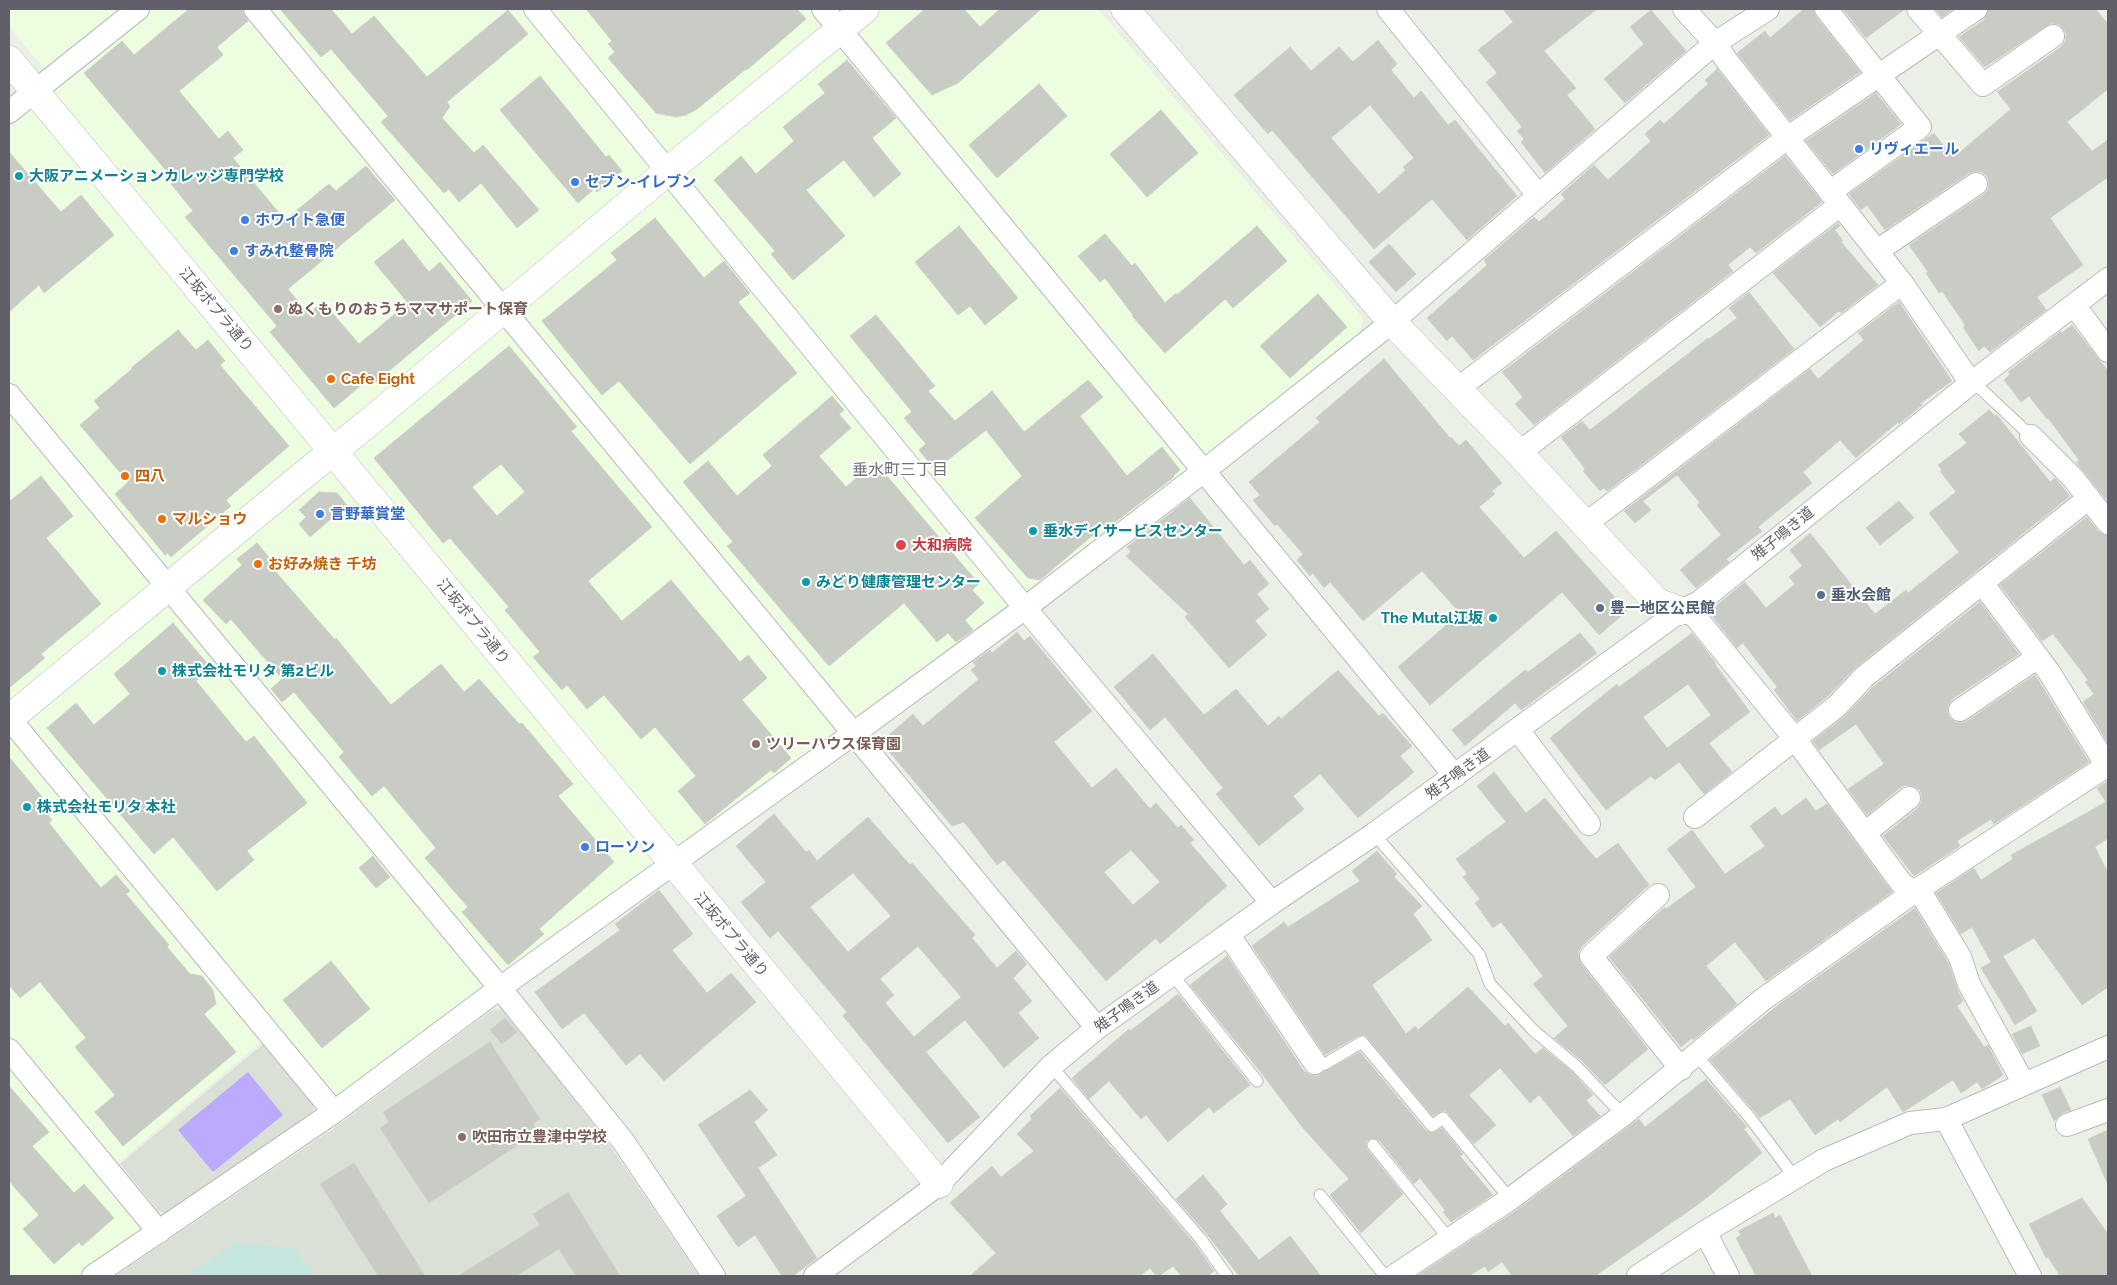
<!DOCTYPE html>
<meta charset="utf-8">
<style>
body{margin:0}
#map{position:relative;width:2117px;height:1285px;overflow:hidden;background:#ebf0e7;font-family:Raleway,sans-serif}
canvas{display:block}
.frame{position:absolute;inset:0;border:10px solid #615f67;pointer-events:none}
</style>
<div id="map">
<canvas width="2117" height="1285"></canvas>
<div class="frame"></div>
</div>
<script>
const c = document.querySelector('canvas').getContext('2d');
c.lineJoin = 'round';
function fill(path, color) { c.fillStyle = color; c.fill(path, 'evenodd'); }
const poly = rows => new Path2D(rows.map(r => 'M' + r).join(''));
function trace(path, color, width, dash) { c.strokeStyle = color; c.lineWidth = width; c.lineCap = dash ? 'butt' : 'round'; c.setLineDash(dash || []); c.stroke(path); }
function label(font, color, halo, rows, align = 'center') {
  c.font = font + ' Raleway,"Noto Sans JP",sans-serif'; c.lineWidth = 4; c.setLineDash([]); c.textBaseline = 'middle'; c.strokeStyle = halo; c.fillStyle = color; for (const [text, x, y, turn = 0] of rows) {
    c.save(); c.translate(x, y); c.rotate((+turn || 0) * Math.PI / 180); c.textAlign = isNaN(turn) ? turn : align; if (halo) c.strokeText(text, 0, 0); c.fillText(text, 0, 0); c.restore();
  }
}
const commercial = poly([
 [9,9,1098,9,1363,318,1360,333,1182,478,689,837,323,1111,262,1041,116,1164,163,1221,82,1276,9,1276,9,127,58,86,9,26]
]);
const education = poly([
 [505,1009,611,1147,699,1276,115,1276,334,1128,492,1010],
 [263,1044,313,1102,313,1118,173,1214,159,1212,120,1164]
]);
const green = poly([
 [235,1243,294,1248,314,1276,186,1276]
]);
const water = poly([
 [248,1072,283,1115,213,1172,178,1130]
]);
const building = poly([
 [189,9,242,9,248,21,217,47,223,55,179,91,219,139,228,131,243,150,233,158,285,220,329,184,336,191,366,166,395,200,288,289,308,314,323,302,359,344,408,303,374,262,403,239,429,272,440,262,472,301,376,382,371,377,334,408,270,332,277,326,185,217,193,211,171,184,175,181,84,73,122,41,134,55,189,9],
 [280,9,331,9,352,34,374,16,427,77,508,10,528,34,447,102,450,106,442,118,474,153,483,145,539,210,517,228,481,183,459,202,449,189,444,193,381,122,388,116,331,49,321,57,280,9],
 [586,9,797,9,806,19,747,70,746,69,697,109,686,115,676,117,656,113,608,58,615,52,608,44,612,41,586,9],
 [925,9,964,9,980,27,1000,9,1041,9,958,83,932,95,886,43,925,9],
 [1503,9,1597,9,1544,51,1576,88,1567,95,1595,129,1545,173,1521,142,1524,139,1517,131,1522,127,1486,82,1497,73,1478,50,1513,22,1503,9],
 [1804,9,1813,9,1816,17,1860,72,1790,120,1737,53,1765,31,1770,38,1804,9],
 [1843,9,1905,9,1866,38,1843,9],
 [1935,9,1953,9,1942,17,1935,9],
 [1989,9,2096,9,2108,24,2108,89,2067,122,2092,151,2108,140,2108,177,2050,218,2083,265,2037,297,2046,310,1990,352,1984,346,1979,351,1963,327,1965,325,1942,291,1939,293,1926,273,1928,272,1909,245,1983,195,1988,190,1989,184,1987,176,1981,172,1976,171,1969,173,1885,230,1867,205,1861,210,1849,194,1934,133,1950,154,1957,148,1960,152,2011,109,1997,92,2061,47,2065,41,2066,34,2063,28,2058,24,2051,23,1985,67,1959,37,1984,20,1989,9],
 [1651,10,1686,51,1625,103,1604,79,1644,44,1630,27,1651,10],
 [1378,40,1397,64,1391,70,1414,98,1421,91,1448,125,1455,120,1517,196,1467,240,1432,199,1374,249,1272,130,1268,134,1234,95,1290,47,1311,71,1339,47,1353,62,1378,40],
 [1370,105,1414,158,1403,167,1406,170,1379,194,1331,138,1370,105],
 [847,60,896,118,872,138,901,174,874,197,844,160,806,190,845,236,793,280,771,254,775,251,714,180,741,156,756,174,794,141,783,127,825,93,818,84,847,60],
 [1717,69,1769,135,1473,360,1452,336,1447,341,1427,318,1487,265,1484,260,1534,217,1539,222,1565,199,1561,194,1594,165,1608,180,1651,141,1645,134,1660,120,1664,124,1708,84,1705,80,1717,69],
 [540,76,606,157,609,155,622,171,597,192,594,189,578,203,500,110,540,76],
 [1039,84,1067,116,997,178,969,145,1039,84],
 [1876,93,1901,124,1833,174,1806,141,1876,93],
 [1161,110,1198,153,1147,197,1110,154,1161,110],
 [9,152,61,212,81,195,114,235,44,293,39,285,9,312,9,152],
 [1785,156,1822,202,1756,253,1750,247,1728,265,1733,271,1534,425,1515,404,1523,397,1502,372,1785,156],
 [655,218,704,278,724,261,750,293,738,302,797,373,690,464,619,381,602,395,542,321,617,260,611,253,655,218],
 [1838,223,1840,226,1835,230,1843,241,1841,242,1878,285,1841,313,1839,311,1820,327,1773,273,1838,223],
 [959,226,1018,298,985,325,970,306,958,315,915,262,959,226],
 [1257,226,1287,261,1233,308,1225,299,1165,353,1132,316,1133,315,1105,278,1100,282,1078,256,1105,234,1132,266,1135,263,1165,303,1176,293,1177,295,1257,226],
 [1389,244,1416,274,1396,292,1369,262,1389,244],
 [1749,292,1794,349,1607,491,1604,488,1600,491,1583,471,1585,469,1561,437,1582,421,1590,430,1708,338,1709,339,1737,318,1729,308,1749,292],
 [1318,294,1347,327,1290,378,1260,346,1318,294],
 [1899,302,1952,381,1921,403,1922,405,1899,424,1898,422,1856,458,1840,440,1803,472,1812,483,1758,527,1762,531,1726,559,1729,562,1696,588,1680,570,1721,535,1697,505,1700,503,1677,475,1643,501,1651,510,1635,523,1624,511,1810,369,1818,379,1864,340,1858,333,1899,302],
 [876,315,935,386,928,391,955,421,992,391,1024,432,1088,380,1103,397,1080,416,1127,476,1162,447,1180,470,1173,476,1174,477,1110,526,1107,523,1040,580,1028,578,975,518,1022,476,986,430,935,470,919,450,926,444,904,418,912,412,850,336,876,315],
 [2072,325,2108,371,2108,502,2076,462,2079,460,2048,418,2047,419,2029,396,2021,402,2004,380,2010,374,2008,372,2061,331,2062,333,2072,325],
 [178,330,196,350,208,340,225,361,220,365,289,446,226,500,231,506,171,557,168,553,165,555,115,494,128,482,80,425,100,408,94,401,132,369,131,368,178,330],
 [509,346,577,427,571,431,652,527,588,581,622,621,671,580,740,662,748,655,767,678,742,700,791,758,774,773,771,770,705,824,678,791,696,776,655,727,641,739,604,695,587,709,567,685,562,690,533,657,540,652,505,610,509,607,450,538,443,543,374,458,509,346],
 [501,464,525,492,497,516,472,487,501,464],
 [1384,359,1450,438,1451,437,1459,446,1466,440,1502,483,1492,491,1495,494,1479,507,1524,558,1556,531,1627,611,1599,635,1562,592,1430,705,1398,667,1460,613,1422,571,1363,621,1330,582,1324,588,1313,573,1310,576,1297,560,1303,554,1277,524,1275,526,1253,500,1260,495,1249,482,1320,422,1316,418,1384,359],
 [832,396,844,410,839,414,851,428,819,456,846,487,875,462,979,584,972,590,984,603,965,620,973,630,956,642,948,633,937,642,904,603,829,666,727,546,733,542,683,482,708,461,737,496,772,466,763,455,832,396],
 [1989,410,1995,416,1997,415,2050,482,2055,478,2070,496,1856,667,1828,696,1797,721,1774,690,1777,687,1743,643,1737,648,1713,617,1716,615,1711,610,1745,582,1766,608,1795,584,1789,577,1802,566,1790,550,1810,533,1875,614,1906,590,1908,593,1959,552,1929,513,1956,492,1940,471,1942,470,1938,465,1967,443,1959,434,1989,410],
 [41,476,73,516,46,538,101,604,41,654,45,658,9,688,9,502,41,476],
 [319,492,337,493,347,505,310,537,299,524,306,517,299,510,319,492],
 [1190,498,1244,565,1250,560,1269,584,1257,594,1269,609,1255,621,1267,635,1229,668,1185,617,1188,614,1126,556,1131,552,1127,547,1190,498],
 [1899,501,1914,518,1880,545,1866,528,1899,501],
 [2087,517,2098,531,2108,536,2108,743,2083,702,2094,694,2085,682,2088,680,2053,634,2042,641,2000,585,2087,517],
 [257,543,278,568,275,571,335,640,336,638,391,705,441,664,464,692,479,679,519,724,522,723,573,784,558,796,614,862,539,929,544,934,508,965,462,912,468,907,425,858,436,848,384,786,372,796,339,757,344,752,294,692,282,702,271,689,282,679,231,619,226,624,203,600,242,565,237,559,257,543],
 [1980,602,2019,654,1952,699,1948,705,1947,710,1949,717,1955,722,1960,723,1967,721,2035,675,2089,762,1994,824,1991,819,1957,841,1960,846,1914,876,1883,836,1918,808,1921,803,1922,797,1920,790,1913,786,1907,785,1901,787,1867,815,1848,789,1884,764,1856,724,1819,750,1813,741,1845,716,1873,687,1980,602],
 [173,623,211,668,196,681,246,742,254,736,307,803,247,851,254,860,217,891,173,837,154,854,47,728,76,703,94,725,130,694,114,674,173,623],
 [1017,632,1024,641,1030,636,1092,711,1054,742,1092,788,1116,768,1150,809,1156,803,1178,828,1181,825,1194,840,1190,843,1227,886,1160,944,1156,938,1106,981,1004,860,997,865,964,822,952,826,881,742,913,714,923,726,979,679,971,670,976,666,973,662,990,650,992,653,1017,632],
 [1131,850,1160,882,1133,905,1104,872,1131,850],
 [1580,633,1597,653,1521,710,1515,703,1465,746,1452,730,1525,670,1528,672,1580,633],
 [1692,633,1716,663,1715,664,1750,712,1709,743,1732,772,1704,794,1679,762,1655,780,1651,776,1606,810,1550,738,1617,684,1619,687,1692,633],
 [1688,684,1711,715,1667,748,1643,717,1688,684],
 [1153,654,1204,715,1236,689,1268,726,1279,716,1281,719,1338,670,1379,716,1383,713,1412,746,1400,756,1414,772,1358,818,1320,774,1293,796,1304,809,1259,846,1216,794,1223,788,1165,717,1150,730,1114,687,1153,654],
 [9,757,49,805,43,809,52,820,49,823,101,888,116,875,130,891,126,894,169,945,167,947,190,974,202,976,213,990,216,1004,204,1014,236,1052,123,1146,95,1112,115,1095,75,1047,86,1038,40,982,20,998,9,985,9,757],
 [1494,772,1526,813,1545,798,1596,859,1618,843,1649,885,1582,946,1578,952,1581,964,1648,1049,1605,1085,1581,1060,1554,1038,1568,1026,1533,984,1543,976,1501,922,1493,928,1475,903,1480,899,1463,877,1467,874,1456,859,1506,822,1477,786,1494,772],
 [2108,781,2108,838,2095,847,2108,873,2108,987,2082,1005,2034,938,2003,956,2037,1011,2015,1025,1981,968,1991,962,1972,927,1961,934,1936,893,1974,868,1981,880,2013,859,2011,855,2106,802,2097,788,2108,781],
 [1806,798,1816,811,1827,804,1892,892,1766,981,1735,942,1706,966,1737,1004,1693,1040,1692,1038,1681,1047,1609,957,1665,907,1666,909,1696,887,1667,849,1692,830,1725,874,1765,846,1750,826,1775,807,1782,816,1806,798],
 [774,814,806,852,809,850,817,861,868,817,910,865,912,863,975,935,972,938,997,968,1016,951,1027,964,1013,978,1032,1001,1018,1013,1039,1038,1004,1068,965,1020,926,1052,980,1117,948,1143,843,1016,847,1012,778,931,770,938,741,902,766,882,736,846,774,814],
 [853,873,891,916,848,952,810,907,853,873],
 [918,946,961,997,914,1037,885,1003,894,995,880,979,918,946],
 [1377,851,1397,874,1394,877,1422,906,1413,914,1432,940,1372,985,1406,1034,1415,1026,1418,1030,1468,987,1505,1026,1508,1023,1535,1054,1543,1048,1571,1071,1593,1095,1586,1100,1600,1116,1573,1136,1539,1095,1530,1103,1500,1068,1469,1095,1496,1125,1474,1144,1446,1111,1442,1111,1433,1116,1365,1035,1358,1036,1325,1055,1252,946,1284,922,1288,927,1360,881,1352,871,1377,851],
 [373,856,390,877,376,888,359,868,373,856],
 [659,890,693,934,672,950,707,993,731,973,756,1002,664,1081,640,1054,626,1065,584,1013,562,1029,535,992,620,930,615,924,659,890],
 [1915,908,1949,964,1957,988,1963,1001,1957,1006,1984,1047,1988,1045,2003,1075,1982,1089,1977,1082,1961,1093,1953,1080,1903,1112,1887,1087,1840,1122,1838,1119,1815,1135,1790,1099,1760,1118,1710,1060,1782,1002,1915,908],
 [1227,956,1304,1071,1310,1075,1316,1076,1360,1052,1426,1131,1433,1133,1442,1128,1463,1154,1460,1156,1493,1195,1451,1222,1443,1212,1445,1210,1420,1178,1414,1184,1379,1140,1371,1138,1366,1142,1367,1149,1403,1194,1361,1233,1330,1195,1349,1179,1303,1128,1263,1075,1190,985,1227,956],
 [331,961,370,1009,322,1048,283,1000,331,961],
 [1178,994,1250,1085,1214,1113,1209,1107,1168,1142,1146,1115,1141,1119,1109,1081,1089,1099,1072,1078,1129,1029,1130,1031,1178,994],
 [505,1018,517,1032,502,1044,490,1030,505,1018],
 [2031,1026,2040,1046,2022,1054,2012,1034,2031,1026],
 [490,1042,540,1119,533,1124,538,1132,429,1203,380,1128,389,1122,383,1112,490,1042],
 [1706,1079,1747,1127,1744,1129,1762,1153,1700,1203,1595,1276,1512,1276,1502,1262,1488,1272,1485,1266,1469,1276,1417,1276,1517,1210,1639,1119,1645,1127,1706,1079],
 [9,1086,49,1132,32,1146,74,1193,84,1184,114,1218,82,1246,79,1242,54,1264,23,1229,39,1215,9,1181,9,1086],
 [2060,1087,2071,1110,2062,1113,2054,1121,2042,1095,2060,1087],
 [1060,1088,1194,1243,1214,1271,1208,1276,1181,1276,1173,1266,1159,1276,1156,1276,1150,1268,1140,1276,970,1276,996,1253,950,1203,992,1166,1001,1177,1034,1151,1017,1134,1032,1119,1030,1116,1060,1088],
 [750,1090,768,1110,754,1122,777,1155,758,1168,817,1258,793,1276,782,1276,755,1235,738,1247,717,1216,746,1196,698,1125,750,1090],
 [2108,1130,2108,1185,2088,1139,2108,1130],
 [354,1163,425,1276,378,1276,320,1184,354,1163],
 [1203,1175,1227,1204,1220,1211,1259,1260,1290,1236,1321,1276,1239,1276,1206,1233,1176,1199,1203,1175],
 [568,1192,620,1276,576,1276,559,1249,516,1276,458,1276,540,1225,533,1214,568,1192],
 [2082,1198,2108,1234,2108,1276,2060,1276,2048,1257,2046,1258,2029,1224,2082,1198],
 [1773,1213,1775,1218,1780,1215,1812,1276,1756,1276,1736,1238,1741,1235,1738,1231,1773,1213]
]);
const service = poly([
 [1971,383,1981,389,2031,436],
 [1374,834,1479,954,1490,984,1533,1030,1576,1066,1623,1115],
 [1172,974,1257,1081],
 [1697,1056,1751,1119,1795,1178],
 [1315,1063,1325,1064,1362,1042,1432,1126,1443,1118,1510,1199],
 [1059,1075,1200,1238,1227,1276],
 [1373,1145,1450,1240],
 [1320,1195,1385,1276]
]);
const minor = poly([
 [255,9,1097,1028],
 [535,9,1025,608,1272,903],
 [823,9,1455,776],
 [1388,9,1538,195],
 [1684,9,1715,43,1727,61,1902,283,1971,383],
 [1826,9,1920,127,1830,192],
 [1918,9,1983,85,2053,36],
 [9,112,138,9],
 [1877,251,1976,184],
 [2075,306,2108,351],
 [1456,390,1787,138,1976,9],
 [9,395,500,988,623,1141,714,1276],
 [2031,436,2073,478,2108,523],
 [1519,453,1840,205],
 [1584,525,1902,283],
 [1982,583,2049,672,2107,766],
 [1680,611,1694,615,1795,739,1902,884,1924,898,1960,957,1969,984,2024,1084],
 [1960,710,2038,657],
 [9,718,334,1112],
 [1518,730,1589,824],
 [1695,817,1837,706,1864,677,2089,498],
 [1865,833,1909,798],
 [1658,895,1591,956,1681,1069],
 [1228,934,1315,1063],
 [9,1050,159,1232],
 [1946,1119,2030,1276],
 [2067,1125,2108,1110],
 [1705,1232,1728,1276],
 [93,1276,334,1112,500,988,853,734,1025,608,1204,471,1392,322,1715,43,1768,9],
 [815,1276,939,1184,1050,1067,1097,1028,1272,903,1374,834,1680,611,1698,603,1971,383,2108,279],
 [1394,1276,1510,1199,1623,1115,1762,1000,1914,892,2108,765],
 [1638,1276,1705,1232,1824,1160,1910,1123,1946,1119,2108,1047]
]);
const tertiary = poly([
 [1125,9,1392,322,1519,453,1657,602,1680,611],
 [9,60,939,1184],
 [9,719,301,477,367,424,669,170,865,9]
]);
const markers = [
 [1859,149,5,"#3f7fe0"],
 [19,176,5,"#0f9aa8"],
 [575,182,5,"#3f7fe0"],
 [245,220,5,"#3f7fe0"],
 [234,251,5,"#3f7fe0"],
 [278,309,5,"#8d6e63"],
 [331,379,5,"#e8710a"],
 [125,476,5,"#e8710a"],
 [320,514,5,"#3f7fe0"],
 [162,519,5,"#e8710a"],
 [1033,531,5,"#0f9aa8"],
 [901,545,6,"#e0444e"],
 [258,564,5,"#e8710a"],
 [806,582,5,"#0f9aa8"],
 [1821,595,5,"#5c6f8a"],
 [1600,608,5,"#5c6f8a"],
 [1493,618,5,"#0f9aa8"],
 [162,671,5,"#0f9aa8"],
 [756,744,5,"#8d6e63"],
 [27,807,5,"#0f9aa8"],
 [585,847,5,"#3f7fe0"],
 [462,1137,5,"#8d6e63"]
];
const shopNames = [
 ["リヴィエール",1869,149],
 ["セブン-イレブン",585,182],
 ["ホワイト急便",255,220],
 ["すみれ整骨院",244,251],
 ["言野華賞堂",330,514],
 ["ローソン",595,847]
];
const cultureNames = [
 ["大阪アニメーションカレッジ専門学校",29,176],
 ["垂水デイサービスセンター",1043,531],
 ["みどり健康管理センター",816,582],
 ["The Mutal江坂",1483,618,"right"],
 ["株式会社モリタ 第2ビル",172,671],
 ["株式会社モリタ 本社",37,807]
];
const educationNames = [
 ["ぬくもりのおうちママサポート保育",288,309],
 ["ツリーハウス保育園",766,744],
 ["吹田市立豊津中学校",472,1137]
];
const streetNames = [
 ["江坂ポプラ通り",216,310,50],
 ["雉子鳴き道",1783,534,-39],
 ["江坂ポプラ通り",473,622,51],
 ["雉子鳴き道",1458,774,-36],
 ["江坂ポプラ通り",731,935,50],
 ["雉子鳴き道",1127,1007,-36]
];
const foodNames = [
 ["Cafe Eight",341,379],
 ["四八",135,476],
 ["マルショウ",172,519],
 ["お好み焼き 千坊",268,564]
];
const healthNames = [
 ["大和病院",912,545]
];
const serviceNames = [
 ["垂水会館",1831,595],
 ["豊一地区公民館",1610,608]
];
const neighbourhoodNames = [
 ["垂水町三丁目",900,470]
];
fill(commercial, '#edfde0');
fill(education, '#dae0d6');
fill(green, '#c5e6df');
fill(water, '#bcabfc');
fill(building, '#c8ccc4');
trace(building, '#ced5c6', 1);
trace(service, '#bcb9c0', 13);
trace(minor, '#bcb9c0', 24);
trace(tertiary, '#bcb9c0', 29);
trace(service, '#fff', 11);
trace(minor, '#fff', 22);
trace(tertiary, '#fff', 28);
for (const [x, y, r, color] of markers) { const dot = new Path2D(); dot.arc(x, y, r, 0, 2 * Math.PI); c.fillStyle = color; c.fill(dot); trace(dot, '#fff', 2); }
label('bold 15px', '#366cbe', '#fff', shopNames, 'left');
label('bold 15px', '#0d838f', '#fff', cultureNames, 'left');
label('bold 15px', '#785e54', '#fff', educationNames, 'left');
label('15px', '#615f67', '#fff', streetNames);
label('bold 15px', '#c56008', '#fff', foodNames, 'left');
label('bold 15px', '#be3a42', '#fff', healthNames, 'left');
label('bold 15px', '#4e5e75', '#fff', serviceNames, 'left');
label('16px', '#727079', '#fff', neighbourhoodNames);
</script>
